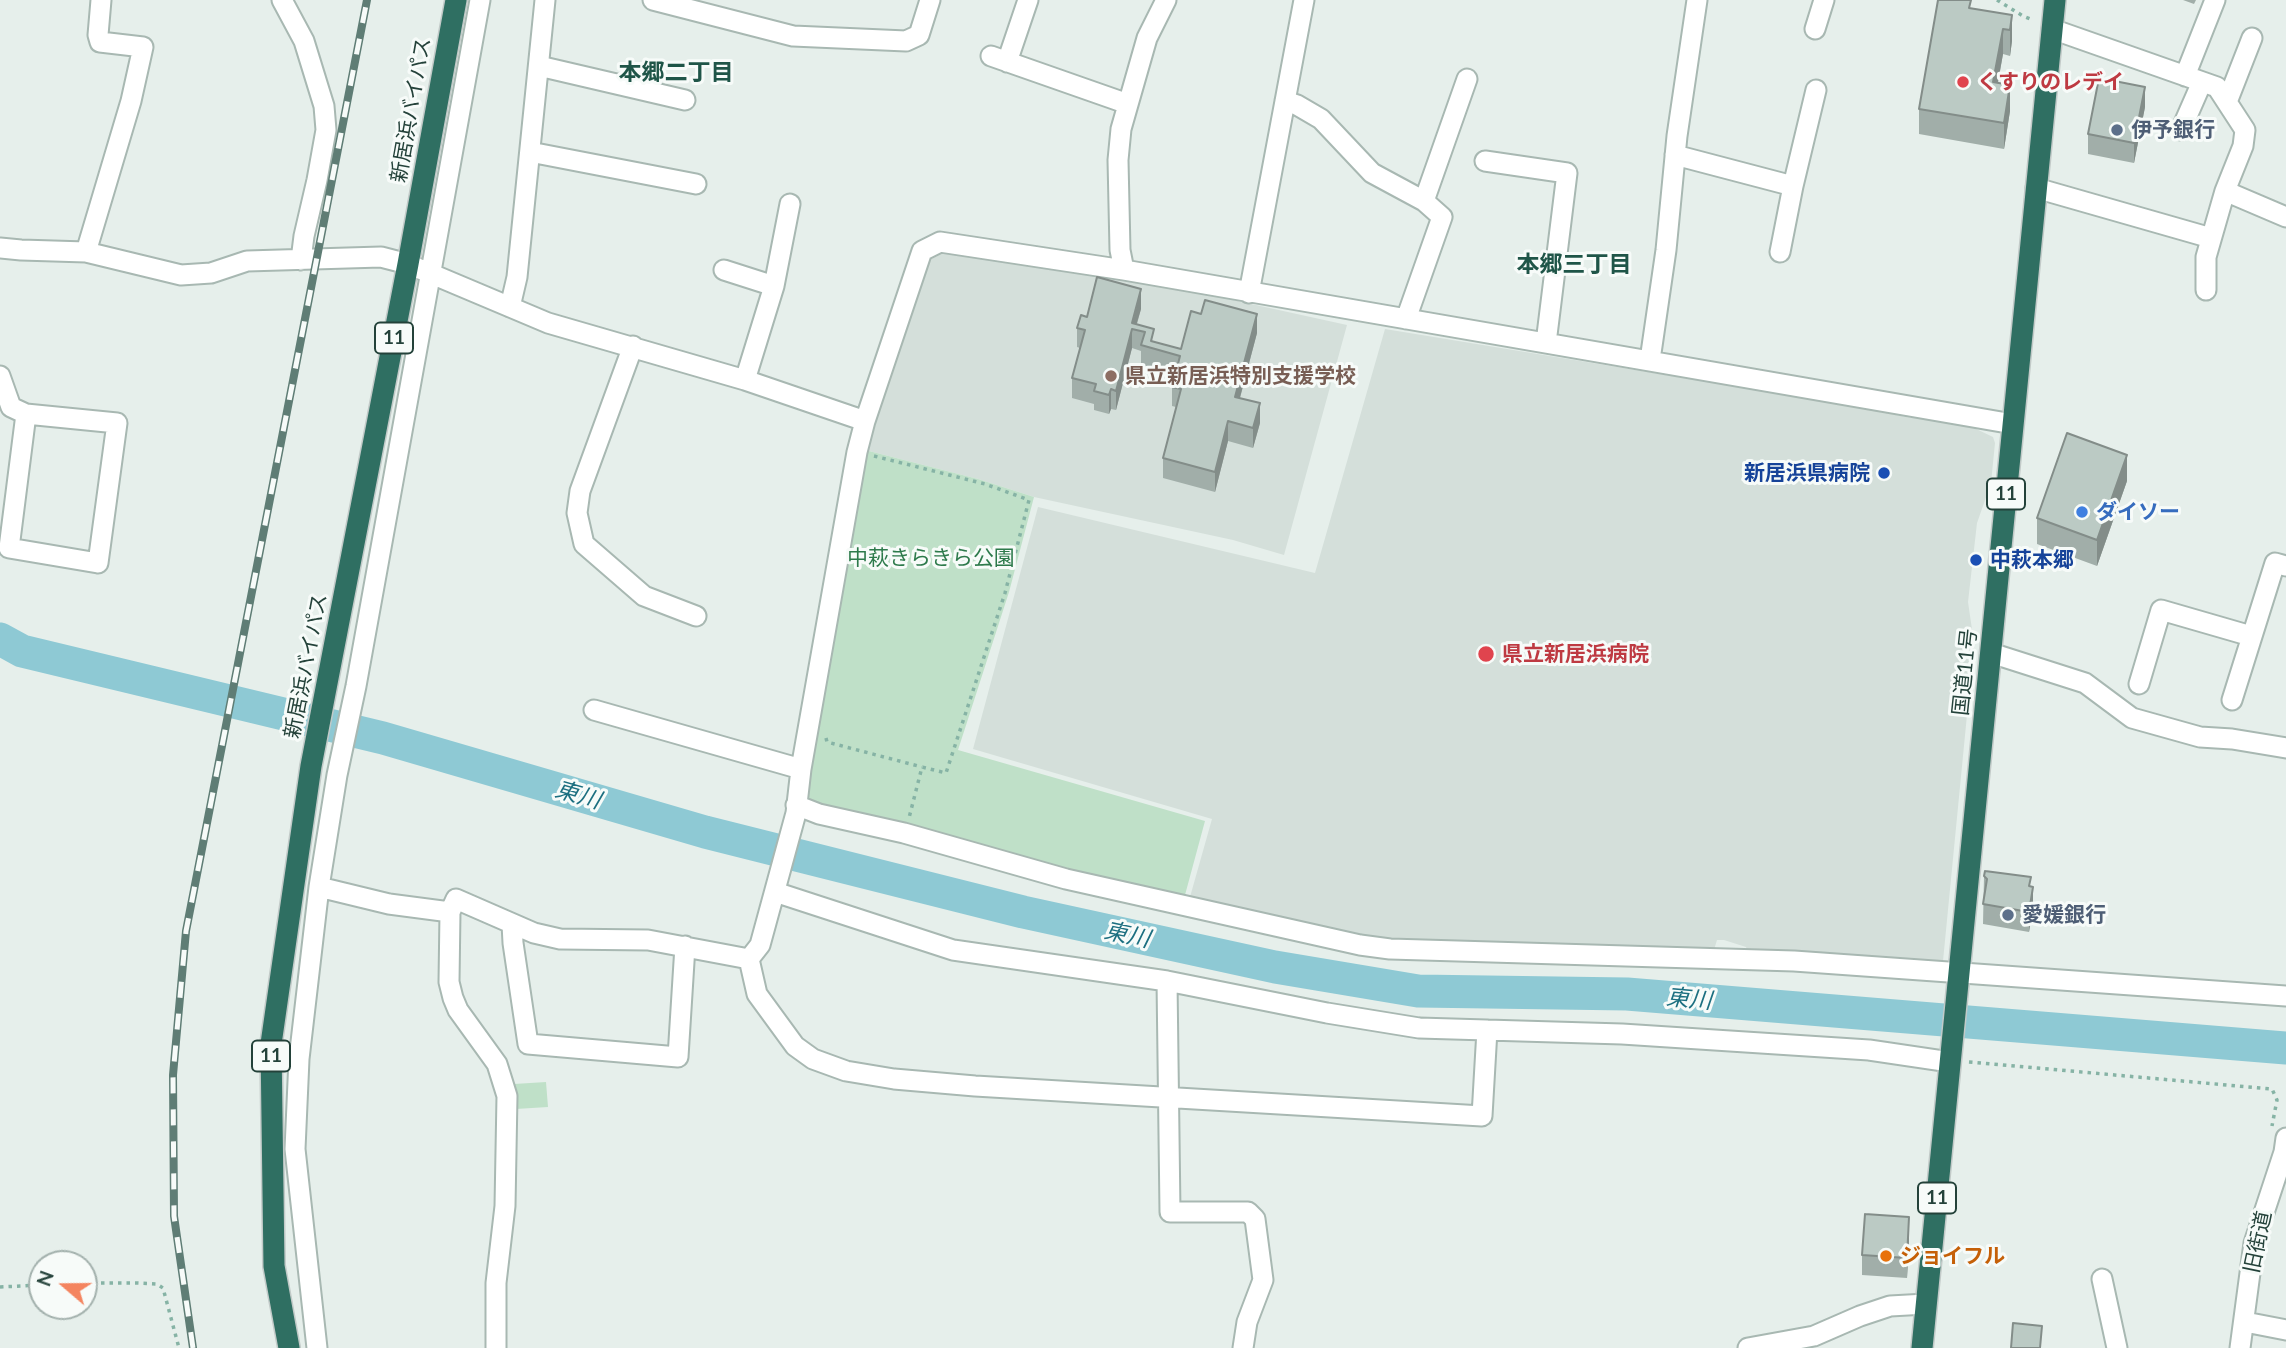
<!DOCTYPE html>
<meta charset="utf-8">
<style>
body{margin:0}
#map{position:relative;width:2286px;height:1348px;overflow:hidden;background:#e6efeb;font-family:Lato,sans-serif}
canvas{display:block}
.north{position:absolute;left:28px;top:1250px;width:70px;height:70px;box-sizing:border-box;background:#f7fbf9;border:2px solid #a3b1ad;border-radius:50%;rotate:290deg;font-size:19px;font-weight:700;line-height:28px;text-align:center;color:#24423a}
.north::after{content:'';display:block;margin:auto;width:24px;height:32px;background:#f4845f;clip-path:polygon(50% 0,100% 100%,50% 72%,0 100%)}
</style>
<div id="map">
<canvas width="2286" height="1348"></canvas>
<div class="north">N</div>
</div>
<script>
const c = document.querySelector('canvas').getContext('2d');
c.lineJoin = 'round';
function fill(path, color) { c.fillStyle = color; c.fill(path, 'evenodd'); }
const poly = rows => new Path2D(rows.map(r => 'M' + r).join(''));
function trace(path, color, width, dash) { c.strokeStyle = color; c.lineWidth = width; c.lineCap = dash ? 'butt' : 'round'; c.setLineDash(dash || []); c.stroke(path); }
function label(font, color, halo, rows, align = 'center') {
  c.font = font + ' Lato,"Noto Sans JP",sans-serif'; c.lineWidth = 6; c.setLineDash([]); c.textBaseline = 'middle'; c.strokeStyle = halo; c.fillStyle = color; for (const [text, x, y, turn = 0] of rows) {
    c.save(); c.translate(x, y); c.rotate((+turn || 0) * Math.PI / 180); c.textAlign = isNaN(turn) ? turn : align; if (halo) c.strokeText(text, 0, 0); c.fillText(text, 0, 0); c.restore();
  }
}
const built = poly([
 [947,250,1183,289,1347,325,1284,555,1233,540,1034,497,978,479,865,450,926,262],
 [1385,329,1843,404,1911,418,1914,416,1925,418,1970,426,1993,437,1995,443,1991,483,1977,523,1968,602,1974,643,1943,961,1928,964,1747,950,1746,947,1724,940,1717,940,1713,953,1653,952,1638,947,1505,946,1374,940,1190,897,1212,819,973,749,1038,507,1315,573]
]);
const green = poly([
 [865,450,978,479,1034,497,1009,592,958,750,1205,821,1185,895,1066,868,807,802,803,796],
 [546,1082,548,1107,516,1109,514,1084]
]);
const river = poly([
 [0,639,22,651,383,738,705,832,1023,912,1275,967,1418,991,1627,994,2286,1048]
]);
const path = poly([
 [1997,0,2023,16,2033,20],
 [874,456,985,484,1029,500,1005,593,946,773,922,767,909,818],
 [826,738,827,742,922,767],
 [1969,1062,2272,1089,2277,1100,2272,1126],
 [84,1283,137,1283,157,1284,163,1288,179,1348],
 [0,1287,42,1285]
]);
const minor = poly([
 [282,0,304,41,324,106,326,130,317,180,304,236,301,260],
 [653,0,793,36,906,41,919,35,930,0],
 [1815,29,1824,0],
 [2052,29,2217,87,2245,130,2243,146,2225,191,2206,257,2206,290],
 [991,56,1128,104],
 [1007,62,1028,0],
 [539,66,685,100],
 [2185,76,2215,0],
 [1285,101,1297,105,1321,119,1372,173,1424,201],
 [2227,102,2252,38],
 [2181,130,2202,82],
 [530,152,696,184],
 [1675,155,1793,186,1816,90],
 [1485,161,1567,173,1546,343],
 [2036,188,2211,238],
 [2225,191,2286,217],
 [0,248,21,250,86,252,181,275,211,273,247,261,381,257,408,264,548,323,745,380,865,421],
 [86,252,131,101,143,47,100,42,98,35,101,0],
 [1780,252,1793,186],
 [724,270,774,286,745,380],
 [1124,270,1120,250,1118,160,1121,129,1147,38,1166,0],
 [774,286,790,204],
 [1249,293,1304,0],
 [510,307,517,277,545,0],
 [1406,319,1442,217,1424,201,1467,79],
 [633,346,580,491,577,513,584,544,644,596,696,616],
 [1650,360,1666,250,1677,136,1697,0],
 [0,376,11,407,26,414,117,423,98,563,9,548,26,414],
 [1991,653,2085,683,2132,718,2200,737,2232,739,2286,748],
 [2139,684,2161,610,2251,636],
 [2232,700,2275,563,2286,566],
 [594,710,801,769],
 [796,805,819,814,904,833,1066,879,1360,945,1390,949,1794,961,2286,996],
 [319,887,389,904,450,912],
 [775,892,953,950,1167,981,1327,1013,1419,1028,1622,1034,1869,1050,1950,1062],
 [512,924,513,943,528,1044,678,1057,685,946],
 [749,959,757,994,795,1046,813,1059,846,1071,894,1079,975,1086,1482,1116,1487,1030],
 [1167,981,1170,1212,1248,1212,1255,1219,1263,1280,1247,1322,1243,1348],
 [2102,1279,2117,1348],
 [2245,1322,2286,1330],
 [317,1348,295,1149,299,1059,319,887,337,775,356,686,480,0],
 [496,1348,496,1283,505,1206,507,1096,497,1064,458,1010,453,998,449,982,450,912,456,899,534,933,560,939,648,940,749,959,760,945,796,813,801,769,857,452,865,421,922,251,940,242,1124,270,2013,424],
 [1748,1348,1814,1336,1860,1316,1890,1306,1926,1304],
 [2240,1348,2254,1243,2284,1152,2286,1138]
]);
const highway = poly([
 [289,1348,274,1266,271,1044,311,766,408,264,456,0],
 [1922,1348,2055,0]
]);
const rail = poly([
 [193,1348,174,1216,173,1075,186,931,367,0]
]);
const wall = poly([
 [2183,0,2196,0,2194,4],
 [1971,8,2012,15,2012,41,2010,56,2003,54,1998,83,2010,111,2004,149,1919,134,1919,109],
 [2145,107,2134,163,2088,154,2088,134],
 [1141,309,1137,324,1154,342,1181,349,1257,333,1240,398,1260,423,1253,448,1228,441,1215,492,1163,478,1163,458,1176,407,1172,406,1172,387,1175,374,1141,365,1141,351,1132,348,1116,410,1111,409,1109,414,1094,410,1094,404,1072,398,1072,378,1080,348,1077,347,1077,328,1087,317],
 [2127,481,2097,566,2037,544,2037,518],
 [1984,876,2031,886,2033,906,2029,932,1983,924],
 [1909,1237,1907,1278,1862,1275,1862,1255]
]);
const shadedWall = poly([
 [2012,15,2012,41,2010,56,2010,30],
 [2003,29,2003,54,1993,108,1993,82],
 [2010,85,2010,111,2004,149,2004,123],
 [2145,87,2145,107,2134,163,2134,143],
 [1141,289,1141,309,1135,329,1132,329,1132,348,1116,410,1116,391],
 [1257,314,1257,333,1235,416,1235,397],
 [1111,389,1111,409,1109,414,1109,395],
 [1260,403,1260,423,1253,448,1253,428],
 [1228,421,1228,441,1215,492,1215,472],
 [2127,455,2127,481,2097,566,2097,540],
 [2033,887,2033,906,2029,932,2029,912],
 [1909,1217,1909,1237,1907,1278,1907,1258]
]);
const building = poly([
 [1938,0,1971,0,1969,8,2012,15,2010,30,2003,29,1993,82,2010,85,2004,123,1919,109,1938,0],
 [2099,78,2145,87,2134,143,2088,134,2099,78],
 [1097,277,1141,289,1132,323,1154,329,1151,341,1181,349,1191,311,1201,314,1205,300,1257,314,1235,397,1260,403,1253,428,1228,421,1215,472,1163,458,1181,389,1172,387,1180,356,1141,345,1145,332,1132,329,1116,391,1111,389,1109,395,1094,391,1096,384,1072,378,1085,330,1077,328,1081,315,1087,317,1097,277],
 [2067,433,2127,455,2097,540,2037,518,2067,433],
 [1985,871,2031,877,2029,886,2033,887,2029,912,1983,904,1987,879,1984,876,1985,871],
 [1865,1214,1909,1217,1907,1258,1862,1255,1865,1214],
 [2013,1323,2042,1326,2040,1348,2011,1348,2013,1323]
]);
const markers = [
 [1963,82,7,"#e0444e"],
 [2117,130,7,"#5c6f8a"],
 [1111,376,7,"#8d6e63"],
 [1884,473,7,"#1a4fb4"],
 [2082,512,7,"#3f7fe0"],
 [1976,560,7,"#1a4fb4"],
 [1486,654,9,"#e0444e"],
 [2008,915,7,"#5c6f8a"],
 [1886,1256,7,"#e8710a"]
];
const shields = [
 [394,338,38],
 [2006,494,38],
 [271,1056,38],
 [1937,1198,38]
];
const shieldNames = [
 ["11",394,338],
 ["11",2006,494],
 ["11",271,1056],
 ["11",1937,1198]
];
const healthNames = [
 ["くすりのレデイ",1977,82],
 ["県立新居浜病院",1502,654]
];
const streetNames = [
 ["新居浜バイパス",411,110,-80],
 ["新居浜バイパス",306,666,-79],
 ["国道11号",1965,672,-84],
 ["旧街道",2258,1242,-78]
];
const serviceNames = [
 ["伊予銀行",2131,130],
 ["愛媛銀行",2022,915]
];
const educationNames = [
 ["県立新居浜特別支援学校",1125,376]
];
const transitNames = [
 ["新居浜県病院",1870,473],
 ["中萩本郷",1990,560,"left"]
];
const shopNames = [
 ["ダイソー",2096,512]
];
const parkNames = [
 ["中萩きらきら公園",931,558]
];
const foodNames = [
 ["ジョイフル",1900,1256]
];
const neighbourhoodNames = [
 ["本郷二丁目",676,73],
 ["本郷三丁目",1574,265]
];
const waterNames = [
 ["東川",578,795,16],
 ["東川",1127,935,12],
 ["東川",1689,999,5]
];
fill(built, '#d4dfda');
fill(green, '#bfe0c8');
trace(river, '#8ec9d4', 33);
trace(minor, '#a8b8b2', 23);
trace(highway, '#c2cac8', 24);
trace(path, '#86b3a5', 3.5, [3.5, 5]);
trace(minor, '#fff', 19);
trace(highway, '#2f6f62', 21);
trace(rail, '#5f7d75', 8);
trace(rail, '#f7fbf9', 5, [16]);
fill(wall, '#a1aea9');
fill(shadedWall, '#838d89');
fill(building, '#bbcac4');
trace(building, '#838d89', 2);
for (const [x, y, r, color] of markers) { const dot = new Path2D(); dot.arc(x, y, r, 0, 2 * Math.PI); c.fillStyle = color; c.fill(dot); trace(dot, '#f7fbf9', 2.5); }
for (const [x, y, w] of shields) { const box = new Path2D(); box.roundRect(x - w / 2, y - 15.5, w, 31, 5); c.fillStyle = '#f7fbf9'; c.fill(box); trace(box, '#24423a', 2); }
label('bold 19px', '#24423a', null, shieldNames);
label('bold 21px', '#be3a42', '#f7fbf9', healthNames, 'left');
label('21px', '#24423a', '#f7fbf9', streetNames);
label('bold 21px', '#4e5e75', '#f7fbf9', serviceNames, 'left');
label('bold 21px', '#785e54', '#f7fbf9', educationNames, 'left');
label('bold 21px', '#164399', '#f7fbf9', transitNames, 'right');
label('bold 21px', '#366cbe', '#f7fbf9', shopNames, 'left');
label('21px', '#2d7a4b', '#f7fbf9', parkNames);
label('bold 21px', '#c56008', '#f7fbf9', foodNames, 'left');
label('bold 23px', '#1f5548', '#f7fbf9', neighbourhoodNames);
label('italic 23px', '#1c6f80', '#f7fbf9', waterNames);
</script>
